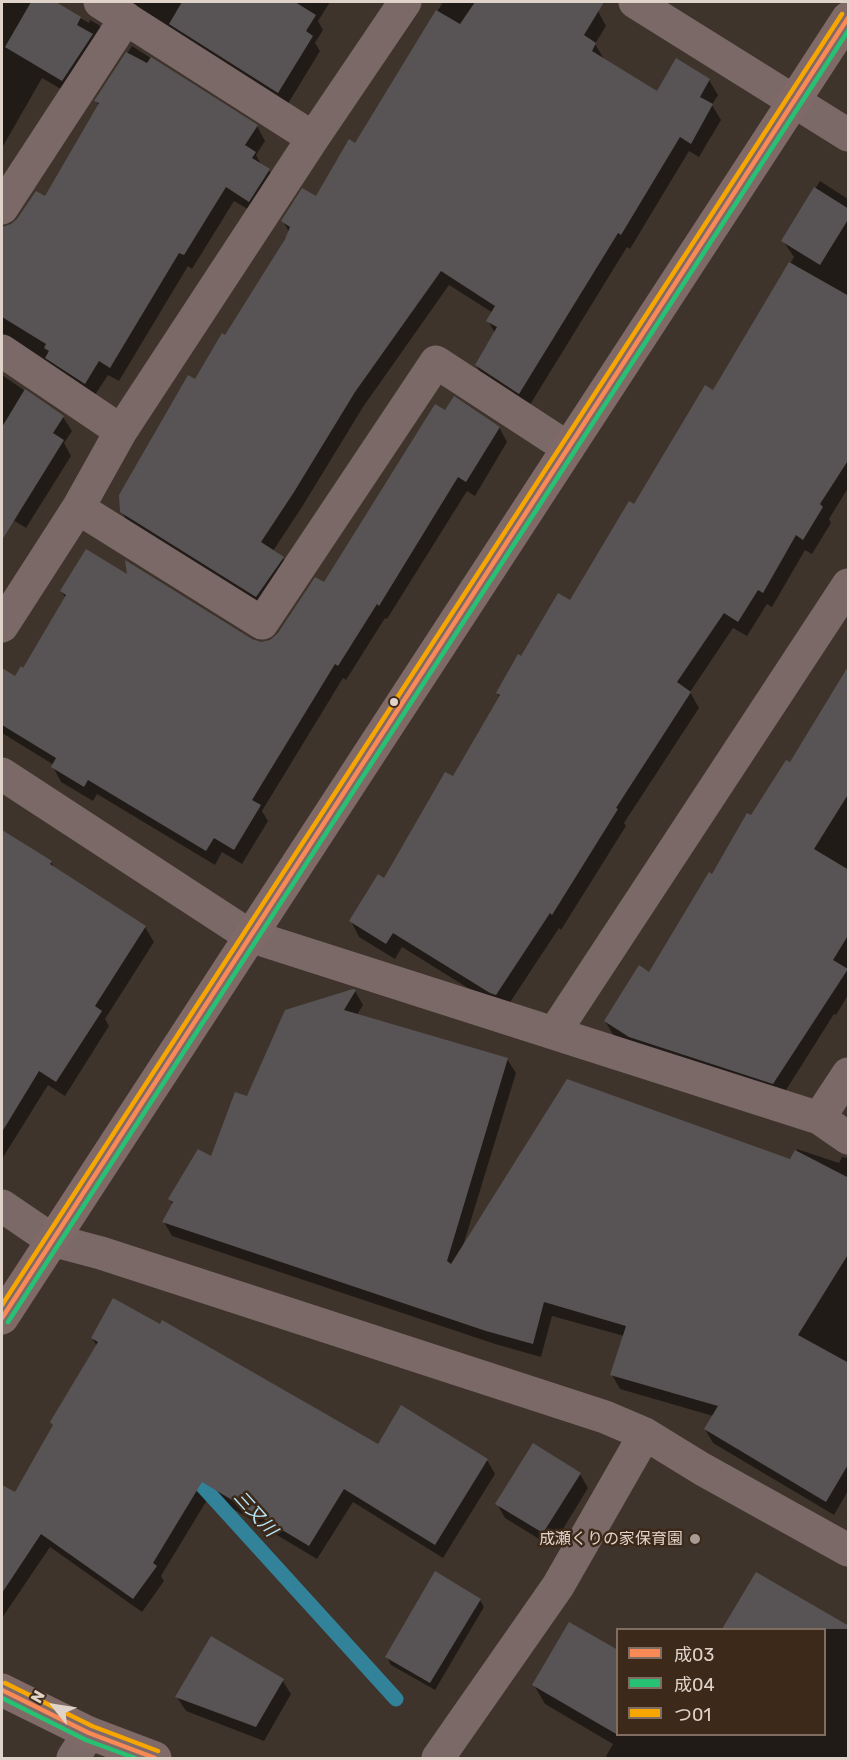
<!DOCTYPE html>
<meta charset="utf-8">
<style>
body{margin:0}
#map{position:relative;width:850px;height:1760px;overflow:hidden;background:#3f342c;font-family:Rubik,"Noto Sans JP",sans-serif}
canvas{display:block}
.frame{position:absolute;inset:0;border:3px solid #e0d3ca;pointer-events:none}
.legend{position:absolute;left:616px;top:1628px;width:210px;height:108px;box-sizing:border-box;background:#3c291a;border:2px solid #7e6d60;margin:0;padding:8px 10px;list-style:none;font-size:18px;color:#e0d3ca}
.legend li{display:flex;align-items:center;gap:12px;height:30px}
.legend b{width:30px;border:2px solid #7e6d60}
.north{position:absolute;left:24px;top:1676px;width:60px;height:60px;-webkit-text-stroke:4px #3c291a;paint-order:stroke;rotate:300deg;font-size:16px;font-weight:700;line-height:24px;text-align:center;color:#e0d3ca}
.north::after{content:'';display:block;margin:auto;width:21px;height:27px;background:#e0d3ca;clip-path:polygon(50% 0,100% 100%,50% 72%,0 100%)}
</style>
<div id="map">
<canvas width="850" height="1760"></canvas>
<div class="frame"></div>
<ul class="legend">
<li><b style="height:8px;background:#f98a56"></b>成03</li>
<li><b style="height:8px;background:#26c172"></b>成04</li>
<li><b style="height:8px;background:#f7a600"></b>つ01</li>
</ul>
<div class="north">N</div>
</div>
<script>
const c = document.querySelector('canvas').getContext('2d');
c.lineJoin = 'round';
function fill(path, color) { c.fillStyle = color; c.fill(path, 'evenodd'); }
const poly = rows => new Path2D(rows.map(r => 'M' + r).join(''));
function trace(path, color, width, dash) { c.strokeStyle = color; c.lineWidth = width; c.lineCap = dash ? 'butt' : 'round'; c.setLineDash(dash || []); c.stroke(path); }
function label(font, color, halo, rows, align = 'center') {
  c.font = font + ' Rubik,"Noto Sans JP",sans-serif'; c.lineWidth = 5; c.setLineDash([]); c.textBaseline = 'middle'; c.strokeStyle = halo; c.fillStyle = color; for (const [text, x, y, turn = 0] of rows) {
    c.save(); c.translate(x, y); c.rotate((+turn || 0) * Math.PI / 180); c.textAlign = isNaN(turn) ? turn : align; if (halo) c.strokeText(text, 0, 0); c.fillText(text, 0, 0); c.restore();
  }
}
const shadow = poly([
 [2,2,53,2,89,23,90,20,99,25,107,40,71,95,42,78,2,148],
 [122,2,330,2,318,21,323,30,315,43,320,51,286,107],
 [443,2,582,2,598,11,606,26,595,44,604,59,657,93,709,80,718,95,712,105,721,120,699,157,689,151,630,249,627,247,528,408,485,380,476,365,495,333,488,321,493,313,449,285,363,407,302,507,273,551,283,558,291,572,265,611,131,527,122,512,195,381,226,337,289,232,283,221,317,199,355,145],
 [132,46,257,126,265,141,256,155,262,166,269,170,277,185,258,215,234,201,192,269,188,266,119,381,108,375,93,398,2,349,2,228,12,226,45,199,99,106,96,101],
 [820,181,848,199,848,488,829,519,831,523,812,554,805,550,772,607,767,604,747,636,733,628,690,692,699,708,624,823,626,826,561,930,559,928,505,1010,500,1008,402,947,395,959,359,937,351,921,384,880,454,778,500,698,497,693,522,658,570,602,714,392,794,257,783,241],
 [2,375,63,417,72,431,64,443,71,456,26,528,2,513],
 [445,412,499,427,507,442,475,496,467,491,387,619,385,618,346,680,343,678,262,811,268,821,242,864,222,852,215,865,97,794,93,801,61,782,53,767,54,765,2,733,2,699,21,668,24,670,66,598,61,591,128,577,251,640,260,643,271,641,325,584],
 [848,671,848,995,836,1015,834,1014,781,1098,614,1036,605,1021,649,974,751,818,790,764],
 [2,832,51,862,54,868,145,927,154,942,105,1019,109,1026,65,1096,48,1085,2,1159],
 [355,991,363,1005,357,1015,507,1059,516,1073,463,1246,791,1161,797,1149,839,1163,842,1157,848,1158,848,1491,834,1515,713,1443,705,1429,713,1416,620,1389,612,1375,624,1336,552,1316,541,1357,495,1344,172,1236,164,1222,173,1206,170,1199,212,1159,248,1098],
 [92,1338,378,1446,487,1460,495,1474,443,1558,353,1502,317,1559,210,1495,161,1576,164,1581,142,1612,50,1547,2,1618,2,1486,15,1494,97,1346],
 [580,1474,588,1488,552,1547,505,1518,497,1504],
 [757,1574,848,1628,848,1758,605,1758,613,1744,545,1704,534,1685,618,1734,824,1734,824,1630,724,1630],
 [480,1600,484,1607,435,1690,391,1665,387,1657],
 [282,1680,291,1694,264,1741,186,1711,177,1697]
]);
const stream = poly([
 [187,1469,396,1699]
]);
const building = poly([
 [31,2,56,2,81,17,77,25,93,34,62,81,5,47],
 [182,2,295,2,316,15,306,31,313,36,278,93,169,24],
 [475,2,604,2,584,35,596,43,592,51,657,91,676,58,710,79,700,97,713,104,691,144,680,137,621,235,618,233,519,394,475,365,497,327,486,321,495,306,441,271,355,392,294,492,261,542,284,557,256,597,120,512,119,495,188,375,195,379,222,333,225,335,285,239,290,227,281,221,302,188,316,196,349,139,355,143,436,10,460,24],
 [126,52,147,63,151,57,258,125,245,145,256,152,252,158,270,169,249,202,226,187,184,255,179,253,110,368,99,361,85,384,45,358,49,351,44,348,46,344,2,317,2,227,11,224,17,219,36,191,45,196,99,103,94,101],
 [814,187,849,209,849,218,820,265,781,241],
 [789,262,849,296,849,459,820,504,823,507,803,540,796,535,763,593,758,590,738,622,724,613,677,682,691,692,616,808,618,809,552,915,550,913,496,995,490,993,393,933,386,944,349,921,378,874,384,878,445,772,453,776,500,695,496,693,518,654,521,656,558,593,570,600,629,501,634,504,705,385,713,390],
 [25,389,64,416,53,433,64,440,2,540,2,427],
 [454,396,500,427,466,482,458,477,379,606,377,604,338,666,335,664,252,800,261,805,234,850,214,838,206,851,88,780,84,787,51,767,56,758,2,725,2,668,15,676,21,666,23,668,66,595,60,591,86,549,127,574,125,560,252,639,261,642,270,640,278,633,315,577,324,582,435,404,445,410],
 [849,665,849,793,814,849,849,870,849,934,833,960,848,969,773,1084,629,1037,604,1021,639,965,649,972,709,872,712,874,747,813,751,815,786,760,790,762],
 [2,830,52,861,50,864,146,926,95,1006,102,1011,56,1082,39,1071,2,1132],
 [353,989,356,990,344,1010,508,1058,447,1261,451,1264,567,1079,790,1159,795,1150,849,1178,849,1253,798,1335,849,1363,849,1463,826,1502,704,1429,718,1406,610,1375,626,1326,544,1302,533,1344,486,1331,162,1222,173,1202,168,1199,198,1149,211,1156,235,1092,247,1096,285,1010],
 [113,1298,160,1324,162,1320,378,1444,401,1405,488,1459,435,1545,344,1489,309,1546,202,1482,153,1563,157,1566,133,1599,41,1534,2,1593,2,1485,15,1492,53,1425,50,1422,98,1342,91,1338],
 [533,1443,581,1473,543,1533,495,1504],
 [435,1571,481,1599,430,1683,385,1657],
 [756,1572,849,1626,849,1629,722,1629],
 [569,1622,618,1650,618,1735,532,1685],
 [211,1636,284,1679,256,1727,175,1697]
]);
const street = poly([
 [100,2,313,138],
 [635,2,848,135],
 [2,208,126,18],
 [2,351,121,431],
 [78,508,262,623,436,362,568,448],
 [2,626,78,508,121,431,313,138,405,2],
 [2,774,250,936,819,1118,848,1138],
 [554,1033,848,585],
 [819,1118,848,1074],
 [2,1206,52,1240,101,1253,605,1417,645,1434,702,1469,848,1550],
 [73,1758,89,1733],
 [438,1758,558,1586,645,1434]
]);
const secondary = poly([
 [2,1318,848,18],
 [2,1690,89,1733,155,1758]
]);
const bus1 = poly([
 [2,1318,848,18],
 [2,1690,89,1733,155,1758]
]);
const bus2 = poly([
 [8,1322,848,31],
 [2,1698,86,1740,135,1758]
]);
const bus3 = poly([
 [2,1305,842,14],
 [5,1683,92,1726,158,1751]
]);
const markers = [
 [394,702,5,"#e0d3ca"],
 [695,1539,6,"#a89b93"]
];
const poiNames = [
 ["成瀬くりの家保育園",683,1539]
];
const waterNames = [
 ["三又川",255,1514,48]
];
fill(shadow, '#0007');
trace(stream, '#32829a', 15);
fill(building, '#585455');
trace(street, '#7b6968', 33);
trace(secondary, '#7f6a68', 33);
trace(bus1, '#f98a56', 4.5);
trace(bus2, '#26c172', 4.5);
trace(bus3, '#f7a600', 4.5);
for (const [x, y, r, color] of markers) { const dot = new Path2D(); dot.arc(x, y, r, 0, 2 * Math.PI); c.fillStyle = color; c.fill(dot); trace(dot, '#3c291a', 2); }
label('16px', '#e0d3ca', '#3c291a', poiNames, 'right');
label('italic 18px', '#b5e8fa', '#3c291a', waterNames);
</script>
